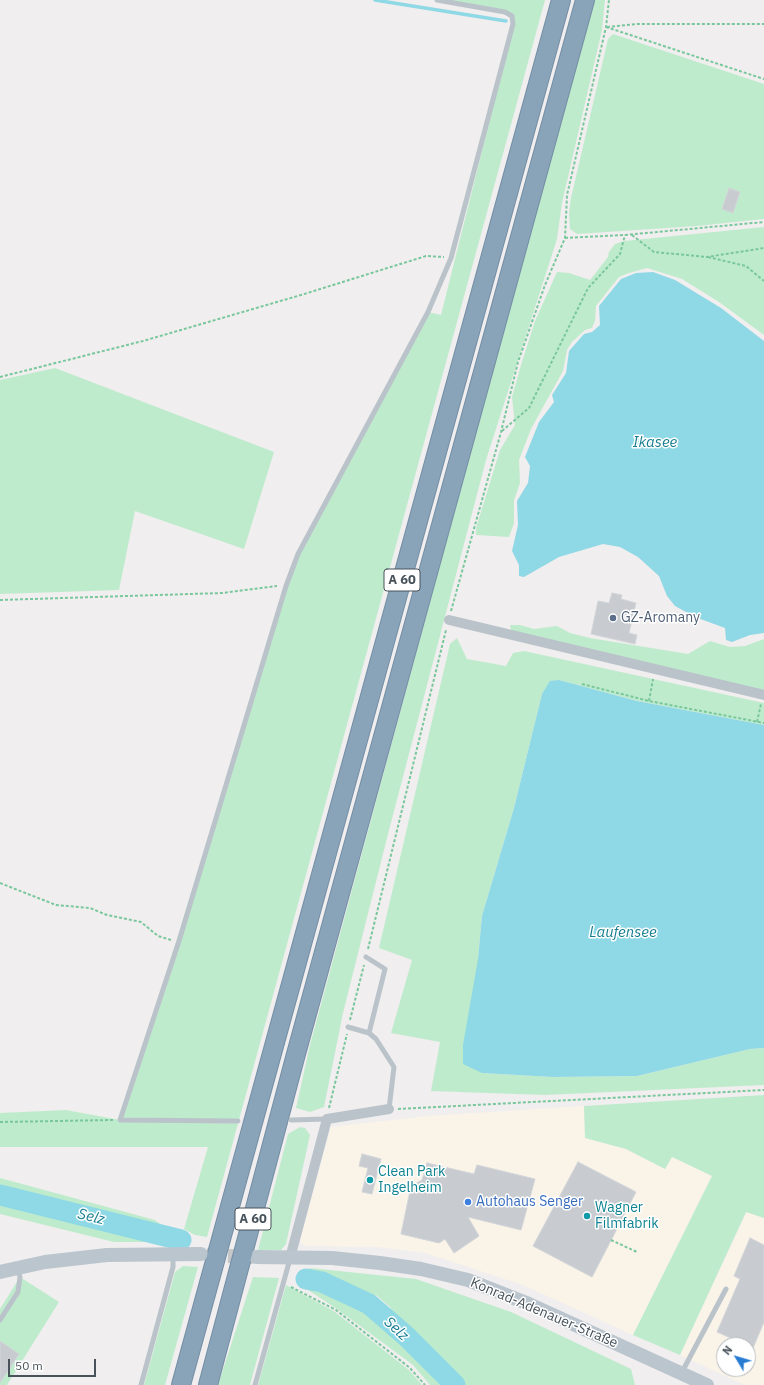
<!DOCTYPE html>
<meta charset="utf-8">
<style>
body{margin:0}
#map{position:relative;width:764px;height:1385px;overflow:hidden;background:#f0eeee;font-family:"IBM Plex Sans",sans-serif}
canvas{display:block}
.north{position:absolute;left:716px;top:1337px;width:40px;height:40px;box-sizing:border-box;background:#fff;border:1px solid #b5babd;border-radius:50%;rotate:308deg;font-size:11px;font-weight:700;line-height:16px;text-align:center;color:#47525a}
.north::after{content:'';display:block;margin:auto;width:14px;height:18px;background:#267bd3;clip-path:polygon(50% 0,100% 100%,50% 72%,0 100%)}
.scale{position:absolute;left:8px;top:1359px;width:88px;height:18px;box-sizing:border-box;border:2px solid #47525a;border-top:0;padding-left:5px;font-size:12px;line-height:14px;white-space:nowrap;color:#47525a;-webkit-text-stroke:3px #fff;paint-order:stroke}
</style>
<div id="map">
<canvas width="764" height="1385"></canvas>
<div class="north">N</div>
<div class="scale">50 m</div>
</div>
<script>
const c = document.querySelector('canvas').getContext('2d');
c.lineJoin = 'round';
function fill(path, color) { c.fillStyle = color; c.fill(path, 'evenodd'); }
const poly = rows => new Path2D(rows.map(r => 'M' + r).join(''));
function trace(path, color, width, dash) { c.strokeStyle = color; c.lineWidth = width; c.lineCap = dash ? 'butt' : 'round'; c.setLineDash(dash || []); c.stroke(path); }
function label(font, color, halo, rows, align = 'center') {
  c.font = font + ' "IBM Plex Sans",sans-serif'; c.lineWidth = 3; c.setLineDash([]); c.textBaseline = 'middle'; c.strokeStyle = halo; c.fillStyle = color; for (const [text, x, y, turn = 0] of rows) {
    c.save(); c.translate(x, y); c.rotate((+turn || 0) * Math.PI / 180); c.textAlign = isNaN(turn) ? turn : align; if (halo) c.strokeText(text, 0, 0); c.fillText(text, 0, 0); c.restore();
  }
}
const commercial = poly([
 [584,1106,585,1138,626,1149,665,1169,672,1156,712,1176,633,1335,523,1285,426,1253,377,1247,305,1246,300,1241,331,1127,428,1116],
 [747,1212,764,1218,764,1385,745,1385,680,1355],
 [724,1345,748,1345,748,1369,724,1369]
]);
const green = poly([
 [437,0,545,0,207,1237,195,1235,184,1229,208,1147,0,1147,0,1113,66,1110,120,1120,298,554,428,312,441,315,511,35,512,16],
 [593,0,605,0,602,30,562,203,557,239,486,460,388,834,343,1013,324,1107,310,1112,296,1108,310,1045],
 [613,34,764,84,764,219,697,226,577,234,570,229,569,213,571,198,608,39],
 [764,227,764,335,719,302,682,279,647,268,629,273,619,277,596,306,595,321,592,328,585,330,572,342,567,350,563,371,531,429,519,460,520,483,514,500,514,523,509,537,476,535,476,528,500,450,515,425,512,397,521,365,535,321,557,272,569,273,590,280,608,257,609,252,615,244,624,241],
 [55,368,274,452,244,549,135,511,119,590,0,594,0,380],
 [510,625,520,625,534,629,557,626,570,633,590,638,688,654,710,641,730,647,745,646,764,639,764,691,512,633],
 [457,638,467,659,506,666,513,653,524,651,764,703,764,725,637,701,559,680,542,694,514,808,482,916,478,959,482,1073,553,1077,637,1076,750,1049,764,1048,764,1085,545,1095,431,1091,440,1042,391,1033,412,960,379,948,450,644],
 [764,1095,764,1218,746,1212,680,1355,633,1335,712,1176,672,1157,665,1169,626,1149,585,1138,584,1106],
 [300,1127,305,1128,310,1135,286,1244,281,1250,258,1250,288,1134],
 [0,1178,155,1220,181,1240,176,1242,114,1242,0,1214],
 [183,1266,198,1267,165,1385,144,1385,175,1272],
 [310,1268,416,1279,511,1312,631,1369,635,1385,430,1385,413,1365,337,1309,308,1290,304,1282],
 [376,1295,391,1308,382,1319,364,1307],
 [20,1277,59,1302,7,1385,0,1385,0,1309],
 [253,1277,279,1278,250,1385,218,1385],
 [286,1285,335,1312,409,1370,422,1385,258,1385]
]);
const water = poly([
 [653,272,675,280,721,308,764,341,764,633,750,635,732,642,726,640,725,628,695,617,675,606,667,596,659,576,638,557,620,547,603,544,559,557,524,577,519,576,519,565,512,551,518,525,517,501,528,483,530,466,525,457,539,422,554,402,552,395,566,373,569,351,584,334,592,332,600,325,599,306,621,279,636,273],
 [559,680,637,701,764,725,764,1048,750,1049,637,1076,553,1077,482,1073,463,1064,463,1045,478,959,482,916,514,808,542,694,550,681]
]);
const stream = poly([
 [375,0,506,21]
]);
const river = poly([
 [0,1195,181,1240],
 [306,1279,322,1282,369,1304,406,1336,455,1385]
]);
const building = poly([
 [729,188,740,192,733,213,722,209,729,188],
 [612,593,622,595,621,599,636,603,629,633,637,635,635,644,591,634,598,601,609,603,612,593],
 [362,1154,381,1159,372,1194,362,1192,368,1168,359,1166,362,1154],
 [578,1162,636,1192,592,1277,533,1246,578,1162],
 [427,1163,474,1174,477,1165,535,1179,521,1230,468,1217,479,1236,454,1253,445,1239,439,1243,401,1234,411,1186,422,1180,427,1163],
 [750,1238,764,1245,764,1322,753,1348,717,1332,740,1279,734,1276,750,1238],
 [0,1341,19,1354,0,1383,0,1341]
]);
const secondaryTunnel = poly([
 [207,1255,253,1257]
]);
const path = poly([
 [606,27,764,79],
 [607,27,638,24,764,24],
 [632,235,654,252,707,257,764,248],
 [565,238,625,235,764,222],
 [708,257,746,266,764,281],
 [0,377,143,341,301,295,426,256,444,257],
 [502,431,529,408,588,288,620,254,625,235],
 [0,600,222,593,277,586],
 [451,611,501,432,518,362,545,285,565,238,567,195,606,27,609,0],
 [582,684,649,701,764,723],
 [649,701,653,679],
 [757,722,761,704],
 [0,883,56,905,90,908,107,915,141,922,158,936,171,940],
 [368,949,446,630],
 [350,1020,364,965],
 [329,1108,347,1034],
 [398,1109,764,1090],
 [0,1122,113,1120],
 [611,1240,637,1252],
 [291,1287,336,1310,410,1368,425,1385]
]);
const service = poly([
 [366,957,385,969,369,1033],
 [348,1027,369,1033,376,1039,394,1067,389,1109],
 [291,1120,327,1119],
 [238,1121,120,1120,179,941,286,586,298,554,428,312,451,258,513,24,512,16,505,12,437,0],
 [0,1320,18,1292,20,1277,18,1269],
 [682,1372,726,1289],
 [141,1385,173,1267,173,1254],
 [255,1385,290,1259]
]);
const minor = poly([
 [449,620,764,695],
 [290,1258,327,1119,389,1109]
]);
const secondary = poly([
 [256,1257,332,1258,380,1263,421,1269,468,1280,529,1304,707,1385],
 [0,1272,45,1262,107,1255,201,1254]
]);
const motorway = poly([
 [181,1385,561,0],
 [208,1385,296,1054,585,0]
]);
const markers = [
 [613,618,4,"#5c6f8a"],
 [370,1180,4,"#0f9aa8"],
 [468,1202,4,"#3f7fe0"],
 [587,1216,4,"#0f9aa8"]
];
const shields = [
 [402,580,36],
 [253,1219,36]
];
const shieldNames = [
 ["A 60",402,580],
 ["A 60",253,1219]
];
const serviceNames = [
 ["GZ-Aromany",621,618]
];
const cultureNames = [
 ["Clean Park",378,1172],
 ["Ingelheim",378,1188],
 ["Wagner",595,1208],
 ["Filmfabrik",595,1224]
];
const shopNames = [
 ["Autohaus Senger",476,1202]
];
const streetNames = [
 ["Konrad-Adenauer-Straße",544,1313,23]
];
const waterNames = [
 ["Ikasee",655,443],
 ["Laufensee",623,933],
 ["Selz",91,1217,14],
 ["Selz",396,1329,43]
];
fill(commercial, '#faf4e8');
fill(green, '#bfebcd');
fill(water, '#8fd8e5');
trace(stream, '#8fd8e5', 3.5);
trace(river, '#8fd8e5', 21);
fill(building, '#c8cbd0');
trace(building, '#d2d5d9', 1);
trace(secondaryTunnel, '#c6c7c9', 14, [14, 7]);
trace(motorway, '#748ea5', 20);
trace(path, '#79c79c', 2, [3, 2]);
trace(service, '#bac3ca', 5);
trace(minor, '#bac3ca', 10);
trace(secondary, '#bbc5ce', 14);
trace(motorway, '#89a3b9', 18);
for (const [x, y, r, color] of markers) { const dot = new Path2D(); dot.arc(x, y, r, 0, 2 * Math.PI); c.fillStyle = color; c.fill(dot); trace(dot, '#fff', 1.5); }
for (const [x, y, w] of shields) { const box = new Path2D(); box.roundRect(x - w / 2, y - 11, w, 22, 3); c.fillStyle = '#fff'; c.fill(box); trace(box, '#47525a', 1); }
label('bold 13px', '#47525a', null, shieldNames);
label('14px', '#4e5e75', '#fff', serviceNames, 'left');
label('14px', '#0d838f', '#fff', cultureNames, 'left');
label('14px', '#366cbe', '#fff', shopNames, 'left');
label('14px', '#47525a', '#fff', streetNames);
label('italic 15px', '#167d90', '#fff', waterNames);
</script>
